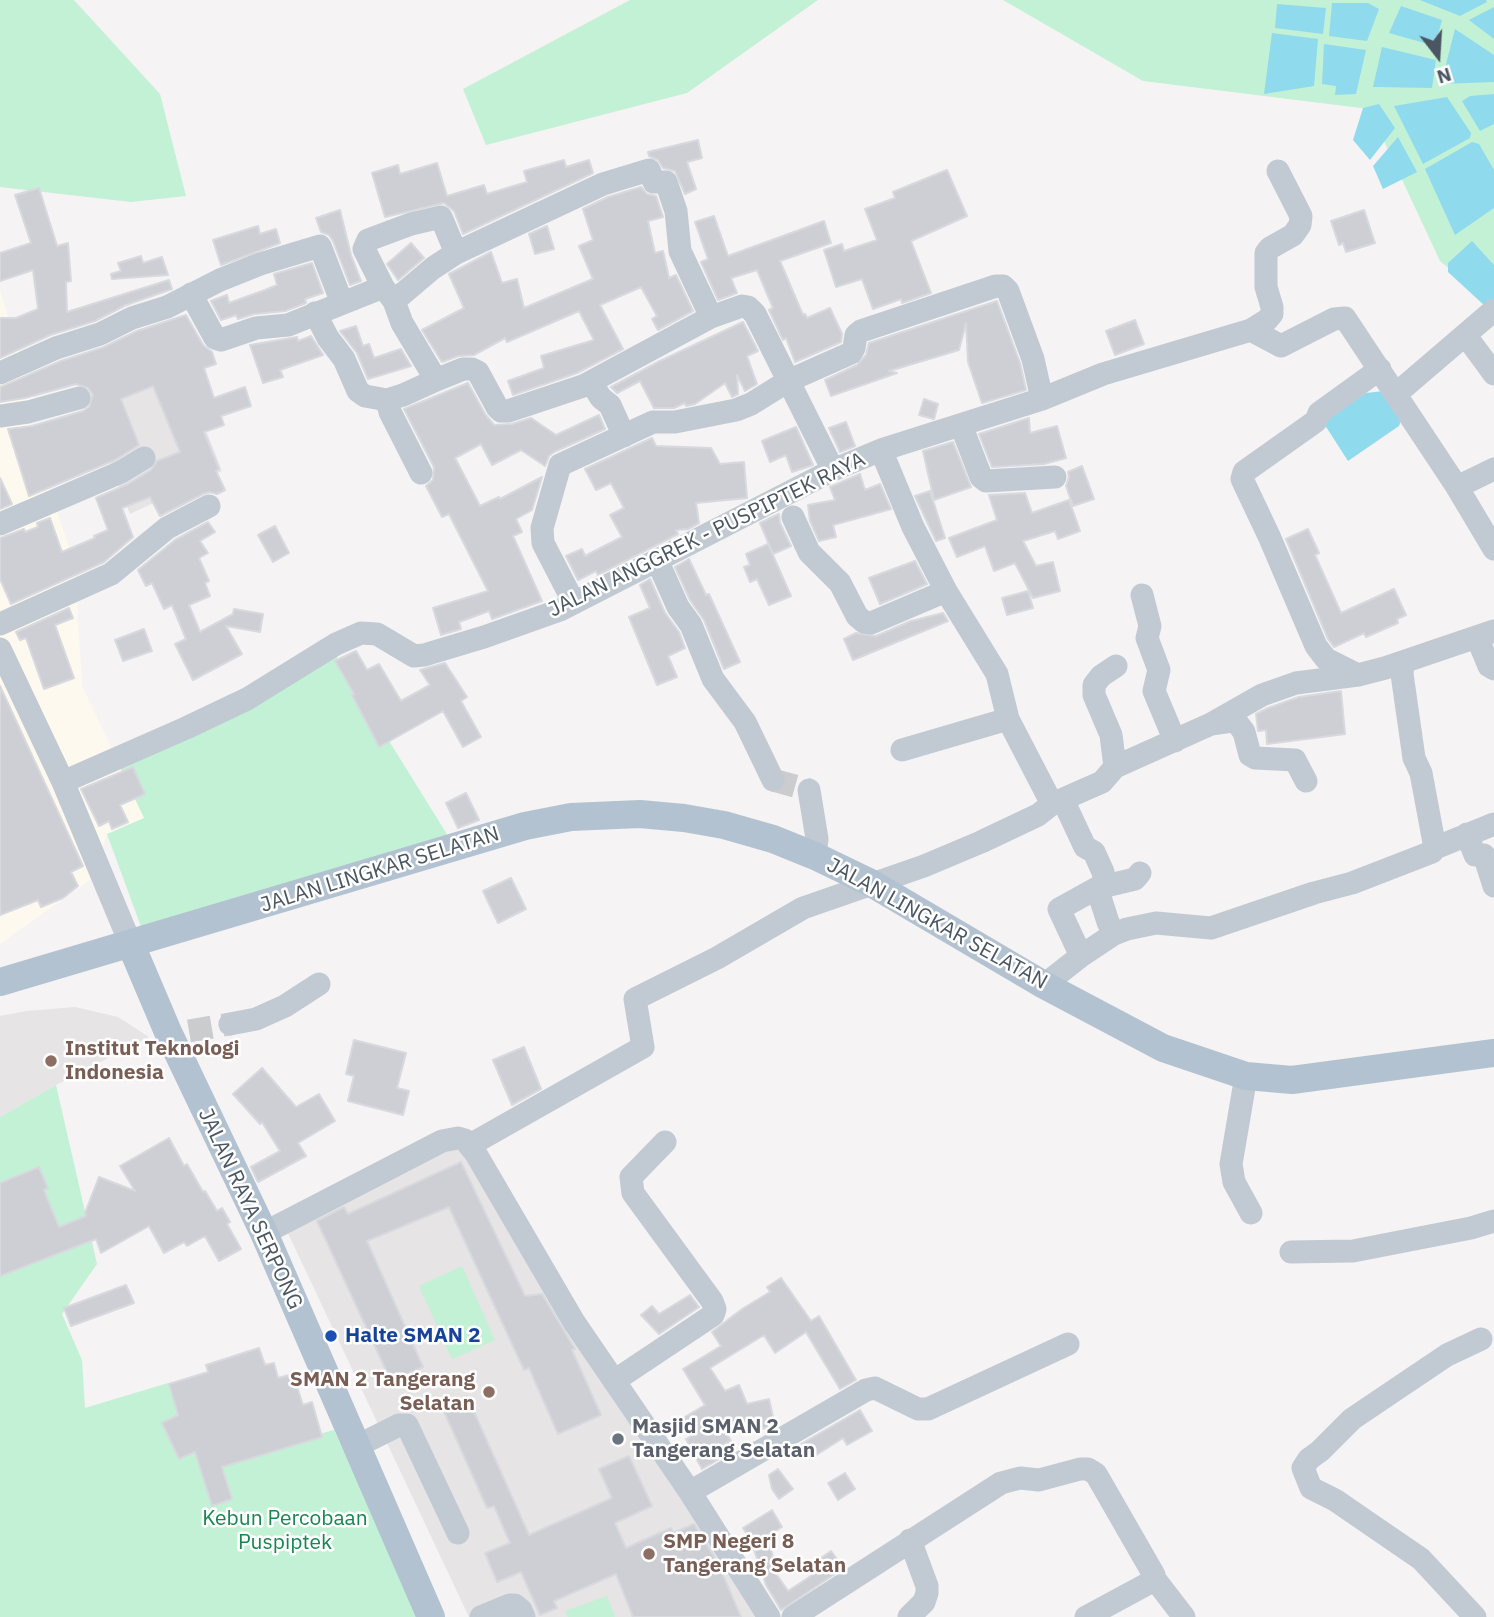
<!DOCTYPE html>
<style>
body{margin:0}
#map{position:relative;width:1494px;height:1617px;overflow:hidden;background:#f5f3f3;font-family:"IBM Plex Sans",sans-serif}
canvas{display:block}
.north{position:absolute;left:1403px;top:21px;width:70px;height:70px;-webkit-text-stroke:5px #fff;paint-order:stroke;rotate:163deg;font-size:19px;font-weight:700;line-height:28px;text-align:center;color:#4a5661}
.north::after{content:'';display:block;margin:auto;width:24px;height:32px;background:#4a5661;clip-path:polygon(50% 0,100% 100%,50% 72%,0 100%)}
</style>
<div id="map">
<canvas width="1494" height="1617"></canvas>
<div class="north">N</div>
</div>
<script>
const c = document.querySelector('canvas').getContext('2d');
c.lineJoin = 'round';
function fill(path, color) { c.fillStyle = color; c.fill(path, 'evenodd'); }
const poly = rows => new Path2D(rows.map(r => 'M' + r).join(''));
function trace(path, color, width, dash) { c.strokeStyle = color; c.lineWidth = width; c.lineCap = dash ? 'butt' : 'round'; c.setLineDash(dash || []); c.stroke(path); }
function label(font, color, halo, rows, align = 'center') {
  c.font = font + ' "IBM Plex Sans",sans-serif'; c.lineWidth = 5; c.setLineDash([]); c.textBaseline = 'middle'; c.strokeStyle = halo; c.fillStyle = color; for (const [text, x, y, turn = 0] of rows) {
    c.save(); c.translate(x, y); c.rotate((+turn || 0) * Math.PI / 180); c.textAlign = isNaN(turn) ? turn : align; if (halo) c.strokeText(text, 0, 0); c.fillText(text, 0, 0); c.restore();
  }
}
const commercial = poly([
 [0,290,36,405,29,423,75,566,82,686,145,818,107,834,94,877,0,944]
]);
const education = poly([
 [74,372,185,376,222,471,130,514],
 [75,1007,118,1017,149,1037,56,1085,0,1117,0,1016,27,1011],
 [444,1144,459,1149,595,1366,761,1617,469,1617,286,1229]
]);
const green = poly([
 [0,0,74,0,160,94,186,196,131,202,0,187],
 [630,0,818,0,687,93,486,145,463,89],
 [1003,0,1494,0,1494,307,1440,261,1369,109,1143,81],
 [330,646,450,839,147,943,107,834,144,818,116,759],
 [56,1085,97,1264,62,1314,82,1360,85,1408,168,1383,207,1464,334,1430,419,1617,0,1617,0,1117],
 [462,1266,495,1340,452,1359,419,1286],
 [607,1596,615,1617,568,1617,565,1611]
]);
const water = poly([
 [1420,0,1486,0,1487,2,1460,16],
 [1332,3,1368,3,1379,9,1367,41,1329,36],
 [1277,4,1326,8,1323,34,1275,28],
 [1401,6,1442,20,1435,46,1389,33],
 [1494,7,1494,39,1469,20],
 [1455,29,1494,55,1494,82,1441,84],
 [1272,33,1318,39,1314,86,1264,94],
 [1324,44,1366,50,1356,94,1335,95,1336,86,1322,84],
 [1382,47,1436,60,1432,88,1373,87],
 [1494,94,1494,124,1480,131,1462,101,1470,96],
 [1447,97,1471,133,1470,138,1423,164,1394,106],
 [1379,104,1395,128,1370,160,1353,140,1363,108],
 [1398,137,1417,172,1383,189,1373,166],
 [1472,142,1479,144,1494,170,1494,208,1455,235,1425,169],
 [1472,241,1494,265,1494,299,1485,306,1448,272,1448,263],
 [1384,391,1402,418,1399,426,1348,461,1323,422,1366,393]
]);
const building = poly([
 [698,140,702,158,687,162,696,189,685,194,675,171,663,168,658,160,649,156,648,152,698,140],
 [564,160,566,167,589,160,593,173,463,234,454,211,444,203,385,217,372,173,398,165,400,174,437,163,447,196,484,185,487,194,527,182,524,171,564,160],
 [947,170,967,216,911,241,931,293,902,303,901,299,873,309,862,279,836,287,824,250,842,244,844,251,877,240,865,209,895,198,893,192,947,170],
 [641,187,647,194,656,196,663,217,648,221,655,253,663,251,669,278,676,275,693,311,658,330,652,319,657,316,641,287,600,305,623,349,577,373,513,395,508,381,544,368,541,356,594,340,579,311,507,342,505,338,474,355,458,356,442,362,422,330,464,308,449,274,491,252,502,283,517,279,524,308,593,279,579,246,593,240,583,209,608,197,641,187],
 [39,188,57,246,68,243,71,281,66,282,67,312,169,280,172,289,126,305,95,321,50,335,0,358,0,318,16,318,38,309,33,270,0,281,0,253,31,243,15,195,39,188],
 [340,210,351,255,361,281,350,285,333,241,329,235,321,232,316,218,340,210],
 [1364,210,1375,243,1346,252,1343,243,1339,245,1331,221,1364,210],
 [714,216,728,256,824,221,831,243,780,261,803,315,805,314,807,318,830,308,842,334,841,342,795,362,786,338,783,340,769,310,773,308,757,270,731,278,737,293,718,300,701,262,708,259,695,222,714,216],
 [258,226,260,234,276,229,280,243,221,265,213,240,258,226],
 [547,226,554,249,535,254,529,234,547,226],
 [411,243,424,258,398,280,387,264,411,243],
 [141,256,143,263,162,257,168,275,112,279,111,274,121,271,118,263,141,256],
 [312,263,323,293,305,299,306,303,285,311,254,314,238,319,236,315,221,320,211,301,227,295,229,303,265,290,277,285,274,274,312,263],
 [997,301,1020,363,1026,390,982,403,968,362,966,323,959,350,889,371,897,373,831,396,825,380,857,365,866,355,869,343,997,301],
 [186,315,203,345,212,352,216,364,204,368,214,398,245,387,251,406,221,416,224,425,204,432,219,469,216,471,225,490,217,494,210,492,203,494,160,516,150,497,122,508,133,537,104,562,11,604,0,579,0,538,24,529,25,532,38,527,37,523,50,518,62,552,95,538,94,536,108,530,96,498,128,484,151,470,157,461,180,452,153,386,121,399,139,445,115,460,29,496,8,429,32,426,83,411,89,407,93,395,88,388,76,384,25,398,0,402,0,387,61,361,104,347,137,331,186,315],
 [1135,320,1144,344,1115,355,1106,331,1135,320],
 [743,322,758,351,747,356,757,384,745,391,737,375,738,394,732,397,725,383,695,404,686,406,685,403,674,408,654,408,640,381,617,393,611,387,660,361,743,322],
 [356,326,363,346,369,344,374,358,401,349,411,366,368,379,357,353,340,331,356,326],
 [311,336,323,355,280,370,283,377,263,383,250,345,297,337,298,341,311,336],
 [468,383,485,414,494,425,512,424,531,418,556,435,599,415,605,429,554,452,549,456,545,466,521,450,492,465,481,444,455,458,480,506,499,497,500,499,542,477,532,510,516,519,522,532,513,536,542,601,492,619,489,611,459,622,461,629,441,635,433,608,488,591,449,514,442,517,426,486,433,480,434,467,404,409,468,383],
 [924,399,938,404,934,419,919,415,924,399],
 [1029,418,1030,433,1057,426,1066,458,1044,464,992,467,979,434,1029,418],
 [846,422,855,446,840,452,829,428,846,422],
 [796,427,813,465,792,472,786,455,770,462,762,441,796,427],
 [652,438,656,446,711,448,720,464,744,462,747,498,696,503,699,523,688,529,676,530,678,534,598,575,596,571,578,580,566,556,582,549,585,556,622,537,610,515,624,508,611,483,596,490,585,469,652,438],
 [953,442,971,487,934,500,923,451,953,442],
 [1082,466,1094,499,1073,506,1066,486,1069,477,1068,472,1082,466],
 [860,474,865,490,880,484,891,509,833,525,836,537,819,541,810,521,808,505,835,500,830,487,860,474],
 [0,478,12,504,0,509,0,478],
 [930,491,945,538,936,541,915,496,930,491],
 [1025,493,1032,513,1069,500,1080,531,1058,539,1055,531,1023,541,1036,566,1053,562,1060,591,1033,598,1015,563,994,571,985,546,957,557,949,538,997,520,989,495,1025,493],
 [779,514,780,523,791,546,773,554,760,523,779,514],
 [208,522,215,532,200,541,208,553,199,558,209,581,205,583,210,596,189,605,200,632,233,614,234,609,263,614,260,632,226,626,242,654,193,680,175,644,186,639,172,605,164,609,152,583,146,586,138,570,175,540,208,522],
 [275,526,289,553,273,562,258,535,275,526],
 [1308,529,1319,553,1315,555,1341,613,1394,589,1406,615,1397,619,1398,623,1366,637,1364,633,1334,647,1328,639,1286,539,1308,529],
 [768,544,791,596,769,605,757,579,750,582,744,567,750,565,746,554,768,544],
 [689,559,706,595,709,594,740,662,724,669,704,620,690,600,675,567,689,559],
 [915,561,927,584,880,604,869,578,915,561],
 [650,579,665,613,679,632,685,648,668,656,677,677,657,685,629,617,650,608,640,585,650,579],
 [1028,591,1033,608,1007,615,1002,598,1028,591],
 [69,608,73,618,55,625,74,678,44,689,26,638,20,640,16,632,69,608],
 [943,613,948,621,853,660,844,639,856,633,876,636,911,621,943,613],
 [144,629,152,651,123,661,115,640,144,629],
 [356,651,367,670,379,664,401,701,430,685,420,670,445,663,467,697,461,701,481,737,463,747,443,711,379,747,352,695,354,694,335,661,356,651],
 [0,686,83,866,71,872,78,886,63,898,41,907,38,900,0,915,0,686],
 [1341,691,1345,734,1267,744,1266,730,1258,731,1256,714,1268,708,1299,697,1341,691],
 [133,767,145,794,120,805,128,822,112,829,109,821,99,826,81,789,133,767],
 [466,793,479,820,458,828,446,803,466,793],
 [511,878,526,909,498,923,483,891,511,878],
 [354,1040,406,1053,397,1088,409,1091,403,1115,348,1101,354,1076,346,1074,354,1040],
 [524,1047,541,1089,512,1105,493,1060,524,1047],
 [262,1068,296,1107,319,1094,335,1121,298,1143,306,1156,258,1182,251,1167,280,1151,262,1122,260,1124,233,1094,262,1068],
 [169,1138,184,1166,187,1164,203,1192,205,1191,217,1211,222,1208,230,1222,227,1224,241,1249,219,1261,205,1236,187,1246,184,1242,164,1253,149,1226,101,1253,96,1239,0,1276,0,1183,39,1167,48,1188,44,1190,59,1227,86,1216,85,1213,99,1177,135,1191,120,1166,169,1138],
 [461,1162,525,1296,542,1294,575,1349,572,1350,601,1415,558,1434,529,1368,524,1370,449,1207,367,1241,423,1367,391,1381,317,1221,344,1207,348,1214,461,1162],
 [781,1278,811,1321,819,1316,856,1380,840,1389,806,1332,775,1353,764,1335,710,1368,725,1391,739,1385,747,1404,769,1399,775,1426,757,1430,754,1418,725,1430,731,1441,723,1445,728,1454,702,1469,686,1439,693,1435,683,1418,705,1405,683,1369,721,1346,712,1332,742,1309,770,1292,767,1287,781,1278],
 [126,1285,134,1303,71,1326,64,1308,126,1285],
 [690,1295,699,1307,659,1334,641,1315,652,1306,659,1314,690,1295],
 [259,1348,265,1365,274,1363,278,1378,293,1374,303,1405,312,1402,322,1437,222,1467,232,1499,212,1506,195,1452,179,1459,162,1423,178,1415,169,1384,208,1372,206,1365,259,1348],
 [467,1396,529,1535,612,1498,599,1469,629,1456,652,1506,615,1523,626,1548,671,1528,673,1533,694,1524,717,1561,741,1617,633,1617,616,1574,554,1601,557,1608,540,1615,521,1572,497,1582,485,1553,510,1543,494,1506,487,1508,442,1407,467,1396],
 [860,1410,872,1431,847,1445,843,1438,810,1459,801,1444,860,1410],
 [778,1469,793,1489,779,1499,772,1489,769,1475,778,1469],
 [845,1473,855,1489,838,1500,828,1483,845,1473],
 [772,1510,782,1527,768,1536,777,1575,788,1591,820,1570,815,1562,831,1551,844,1568,781,1610,766,1585,751,1541,743,1528,772,1510]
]);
const minorTunnel = poly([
 [773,780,809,790],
 [189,1031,230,1024]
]);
const minor = poly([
 [456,253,441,217,411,224,368,240,364,249,383,287,394,301,402,323,436,380,463,369,472,369,478,372,497,407,501,411,508,411,583,386,711,317,742,306,748,307,755,314,833,470],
 [191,294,215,338,221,340,256,328,288,325,383,287],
 [394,301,433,268,456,253,603,184,649,170,654,182,666,182,676,211,680,251,711,317],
 [315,313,328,338,344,359,358,391,365,396,387,400,403,395,436,380],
 [1251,330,1267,320,1272,314,1272,307,1266,287,1266,253,1270,248,1293,235,1300,225,1301,216,1278,171],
 [1466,336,1494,374],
 [0,373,56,348,100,334,132,318,167,307,220,280,260,264,320,246,342,303],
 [591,382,601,398,610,405,624,436],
 [1396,394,1494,310],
 [387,400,390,412,421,473],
 [0,416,28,412,79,398],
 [961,425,981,477,986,481,1055,477],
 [881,450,913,527,946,591,997,674,1008,719,1052,804],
 [1457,487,1494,469],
 [793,517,809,552,840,583,857,616,864,622,871,623,946,591],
 [0,524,121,472,144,458],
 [657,560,678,607,691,625,713,679,745,722,773,780],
 [1142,595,1150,626,1147,638,1159,670,1154,691,1175,741],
 [574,603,543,543,542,528,560,465,653,422,675,422,736,410,751,404,788,381,851,353,854,348,856,335,861,331,996,286,1003,286,1008,291,1033,359,1042,399],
 [0,624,111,574,167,528,209,506],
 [1477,637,1489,666,1494,669],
 [0,649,63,782,131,945],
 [1358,675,1326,659,1316,646,1269,536,1242,479,1244,472,1316,421,1319,413,1380,369],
 [1211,724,1232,721,1238,724,1244,732,1250,755,1255,758,1295,760,1306,781],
 [902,750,1008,719],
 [1115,767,1111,735,1094,695,1094,685,1101,676,1116,666],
 [63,782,186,728,247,699,336,644,361,633,377,634,414,656,424,655,484,637,560,610,833,470,881,450,1042,399,1103,374,1251,330,1281,346,1334,319,1345,318,1457,487,1494,549],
 [809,790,817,839,815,856],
 [1063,800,1085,847,1094,852,1103,872,1105,885],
 [1467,834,1475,855,1484,855,1494,886],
 [1435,848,1494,824],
 [1097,888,1108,922,1114,934],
 [1081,956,1059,909,1097,888,1135,879,1140,873],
 [1044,985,1081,956,1114,934,1127,929,1156,923,1211,928,1314,893,1352,883,1432,852,1435,848,1421,773,1414,758,1402,674,1403,663],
 [230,1024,256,1019,285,1006,319,984],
 [1246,1076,1231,1164,1234,1182,1251,1213],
 [470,1145,643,1047,635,999,717,958,803,908,924,866,981,842,1038,815,1052,804,1102,782,1115,767,1211,724,1262,695,1296,683,1358,675,1385,668,1494,631],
 [264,1233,442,1141,458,1138,465,1140,476,1154,574,1322,690,1492,769,1617],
 [1291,1252,1353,1251,1471,1228,1494,1221],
 [614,1381,713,1315,715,1309,712,1301,633,1193,631,1177,665,1142],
 [355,1447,399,1425,407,1425,458,1533],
 [690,1492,866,1390,875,1388,918,1409,928,1409,1068,1344],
 [1154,1578,1184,1617],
 [481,1617,510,1605,515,1605,521,1610,524,1617],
 [793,1617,1001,1483,1020,1478,1039,1480,1080,1469,1088,1469,1096,1474,1154,1575,1149,1583,1086,1617],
 [909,1617,924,1602,927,1593,927,1586,910,1540],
 [1475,1617,1421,1559,1335,1500,1311,1488,1303,1468,1309,1459,1320,1451,1352,1419,1447,1355,1481,1339]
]);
const major = poly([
 [131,945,168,1032,264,1233,431,1617],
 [0,982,525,826,571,817,640,814,684,818,724,825,773,839,815,856,871,883,1044,985,1163,1048,1246,1076,1292,1080,1494,1053]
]);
const markers = [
 [51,1061,7,"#8d6e63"],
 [331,1336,7,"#1a4fb4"],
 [489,1392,7,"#8d6e63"],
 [618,1439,7,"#6b7280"],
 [649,1554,7,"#8d6e63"]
];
const streetNames = [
 ["JALAN ANGGREK - PUSPIPTEK RAYA",707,535,-26],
 ["JALAN LINGKAR SELATAN",380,870,-17],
 ["JALAN LINGKAR SELATAN",937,924,29],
 ["JALAN RAYA SERPONG",250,1209,65]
];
const educationNames = [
 ["Institut Teknologi",65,1049],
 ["Indonesia",65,1073],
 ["SMAN 2 Tangerang",475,1380,"right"],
 ["Selatan",475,1404,"right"],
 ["SMP Negeri 8",663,1542],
 ["Tangerang Selatan",663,1566]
];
const transitNames = [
 ["Halte SMAN 2",345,1336]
];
const worshipNames = [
 ["Masjid SMAN 2",632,1427],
 ["Tangerang Selatan",632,1451]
];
const parkNames = [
 ["Kebun Percobaan",285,1519],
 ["Puspiptek",285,1543]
];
fill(commercial, '#fdf9ef');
fill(education, '#e6e4e5');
fill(green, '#c3f1d5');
fill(water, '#90daee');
fill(building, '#cdcfd5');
trace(building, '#d7d9de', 2);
trace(minorTunnel, '#caccce', 23, [23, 11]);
trace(minor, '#c1cad2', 23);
trace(major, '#b3c2d1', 28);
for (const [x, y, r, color] of markers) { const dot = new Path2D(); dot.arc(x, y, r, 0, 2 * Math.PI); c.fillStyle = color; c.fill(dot); trace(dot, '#fff', 2.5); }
label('21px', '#4a5661', '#fff', streetNames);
label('bold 21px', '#785e54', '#fff', educationNames, 'left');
label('bold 21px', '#164399', '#fff', transitNames, 'left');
label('bold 21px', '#5b616d', '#fff', worshipNames, 'left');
label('21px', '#17864f', '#fff', parkNames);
</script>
